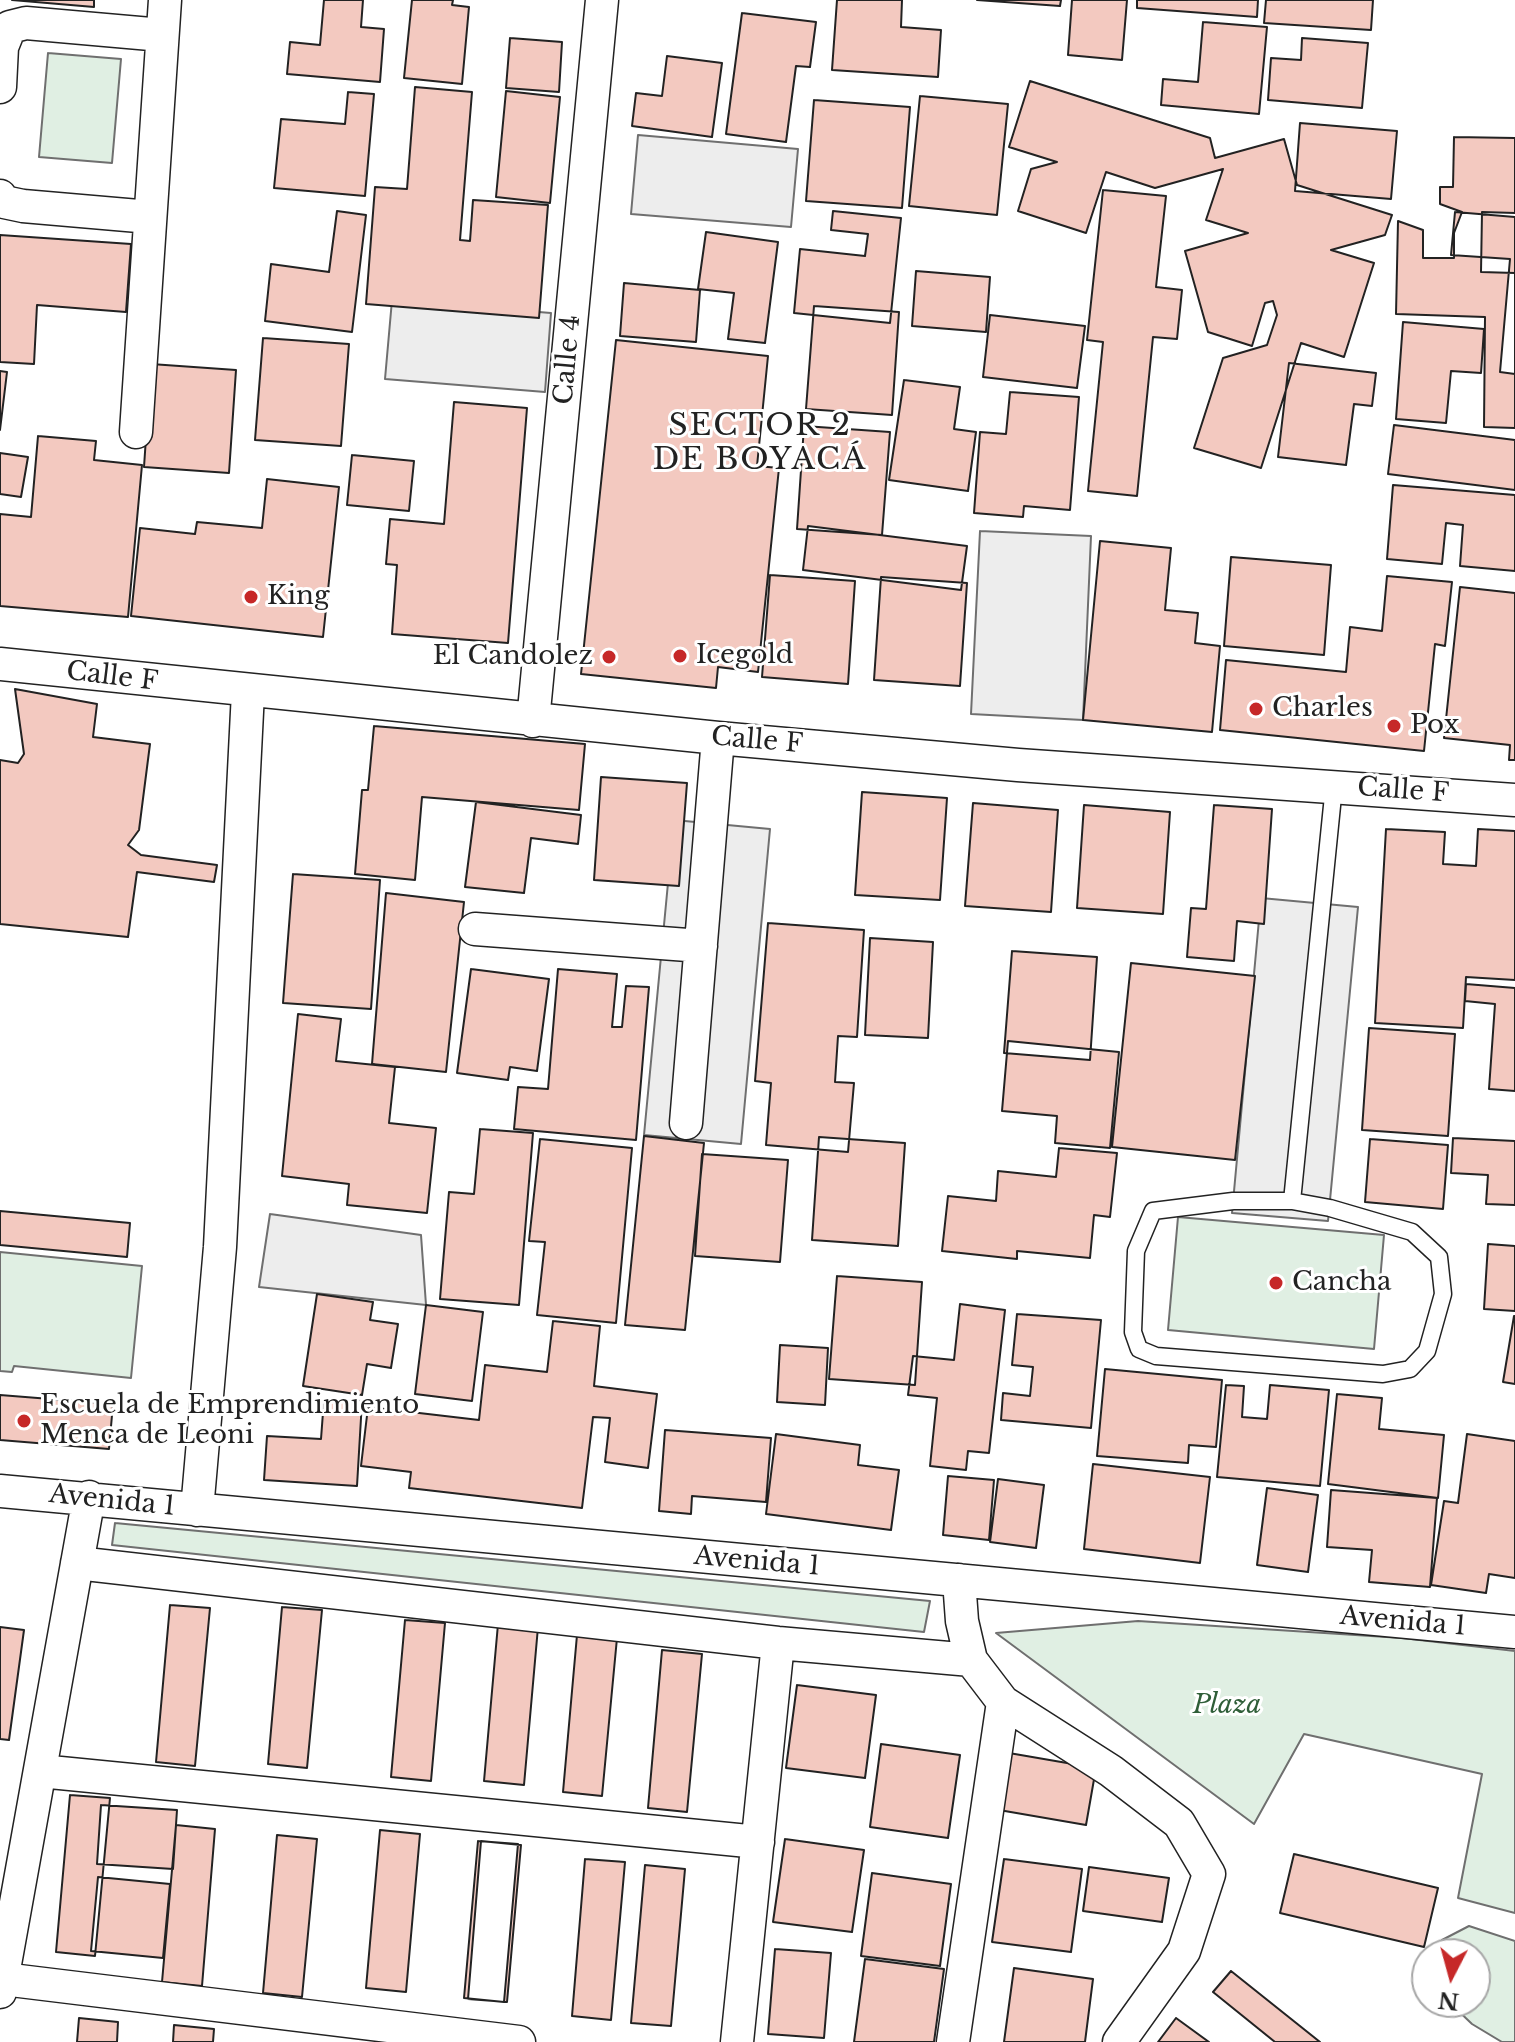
<!DOCTYPE html>
<meta charset="utf-8">
<style>
body{margin:0}
#map{position:relative;width:1515px;height:2042px;overflow:hidden;background:#fff;font-family:"Libre Baskerville",serif}
canvas{display:block}
.north{position:absolute;left:1411px;top:1938px;width:80px;height:80px;box-sizing:border-box;background:#fff;border:2px solid #a7a7a7;border-radius:50%;rotate:186deg;font-size:22px;font-weight:700;line-height:32px;text-align:center;color:#222}
.north::after{content:'';display:block;margin:auto;width:28px;height:36px;background:#c62828;clip-path:polygon(50% 0,100% 100%,50% 72%,0 100%)}
</style>
<div id="map">
<canvas width="1515" height="2042"></canvas>
<div class="north">N</div>
</div>
<script>
const c = document.querySelector('canvas').getContext('2d');
c.lineJoin = 'round';
function fill(path, color) { c.fillStyle = color; c.fill(path, 'evenodd'); }
const poly = rows => new Path2D(rows.map(r => 'M' + r).join(''));
function trace(path, color, width, dash) { c.strokeStyle = color; c.lineWidth = width; c.lineCap = dash ? 'butt' : 'round'; c.setLineDash(dash || []); c.stroke(path); }
function label(font, color, halo, rows, align = 'center') {
  c.font = font + ' "Libre Baskerville",serif'; c.lineWidth = 6; c.setLineDash([]); c.textBaseline = 'middle'; c.strokeStyle = halo; c.fillStyle = color; for (const [text, x, y, turn = 0] of rows) {
    c.save(); c.translate(x, y); c.rotate((+turn || 0) * Math.PI / 180); c.textAlign = isNaN(turn) ? turn : align; if (halo) c.strokeText(text, 0, 0); c.fillText(text, 0, 0); c.restore();
  }
}
const green = poly([
 [48,53,121,59,112,163,39,157,48,53],
 [1178,1217,1384,1235,1374,1349,1168,1330,1178,1217],
 [0,1252,142,1266,131,1378,14,1366,12,1372,0,1371,0,1252],
 [115,1523,930,1601,924,1632,112,1545,115,1523],
 [1138,1621,1402,1638,1515,1651,1515,1913,1458,1898,1482,1774,1304,1734,1254,1824,996,1633,1138,1621],
 [1469,1926,1515,1941,1515,2042,1502,2042,1472,2024,1449,2002,1475,2002,1475,1954,1437,1954,1442,1940,1469,1926]
]);
const parking = poly([
 [638,135,798,149,791,227,631,214,638,135],
 [392,300,551,313,545,392,385,379,392,300],
 [980,531,1091,536,1083,720,971,714,980,531],
 [674,820,770,829,741,1144,644,1135,674,820],
 [1261,898,1358,907,1328,1221,1232,1213,1261,898],
 [270,1214,421,1235,426,1305,259,1287,270,1214]
]);
const building = poly([
 [12,0,94,0,94,7,12,0],
 [324,0,363,0,361,27,384,29,380,82,287,74,290,42,320,45,324,0],
 [412,0,453,0,452,5,469,7,462,84,404,78,412,0],
 [837,0,902,0,901,27,941,30,938,77,832,70,837,0],
 [977,0,1061,0,1060,6,977,0],
 [1072,0,1127,0,1122,60,1068,55,1072,0],
 [1137,0,1258,0,1257,17,1137,8,1137,0],
 [1266,0,1373,0,1371,30,1264,23,1266,0],
 [742,13,816,22,810,67,796,66,786,142,726,134,742,13],
 [1203,22,1267,27,1259,114,1161,105,1163,79,1198,82,1203,22],
 [510,38,562,42,559,92,506,88,510,38],
 [1302,38,1368,43,1362,108,1268,100,1271,58,1301,60,1302,38],
 [667,56,722,63,712,137,632,126,636,93,662,96,667,56],
 [1030,81,1210,138,1215,158,1284,139,1297,185,1392,215,1385,235,1331,250,1374,263,1344,357,1301,343,1261,468,1194,448,1223,358,1267,345,1277,315,1273,301,1265,303,1252,346,1208,332,1185,251,1248,233,1206,220,1223,169,1155,188,1106,172,1086,233,1018,211,1031,169,1057,162,1009,147,1030,81],
 [415,87,472,92,460,240,470,241,473,200,548,205,539,318,366,304,375,187,407,189,415,87],
 [506,91,560,97,550,203,496,197,506,91],
 [348,92,374,94,365,196,274,188,281,119,345,124,348,92],
 [920,96,1008,104,997,215,909,206,920,96],
 [814,100,910,107,902,208,806,201,814,100],
 [1300,123,1397,131,1391,199,1295,191,1300,123],
 [1454,137,1515,138,1515,213,1482,212,1481,272,1515,273,1515,428,1484,427,1485,317,1396,314,1398,221,1423,230,1423,258,1454,258,1454,233,1462,212,1440,204,1440,187,1453,187,1454,137],
 [1103,190,1166,196,1156,287,1182,290,1177,339,1153,337,1137,496,1088,491,1103,342,1087,340,1103,190],
 [337,211,366,215,352,332,265,321,271,264,329,272,337,211],
 [833,211,901,218,890,323,794,313,800,249,865,256,868,234,831,230,833,211],
 [1455,212,1515,217,1515,374,1500,372,1510,259,1451,255,1455,212],
 [706,232,778,242,765,343,728,339,734,293,698,289,706,232],
 [0,235,131,244,126,312,37,305,34,364,0,362,0,235],
 [916,271,990,277,986,332,912,326,916,271],
 [624,283,700,290,696,342,620,336,624,283],
 [814,306,899,312,892,415,806,409,814,306],
 [990,315,1085,326,1077,388,983,377,990,315],
 [1403,322,1484,329,1481,373,1451,371,1446,423,1396,419,1403,322],
 [263,338,349,344,341,446,255,440,263,338],
 [616,340,768,356,757,466,779,468,758,672,718,667,716,688,581,674,616,340],
 [1289,363,1376,373,1372,406,1354,404,1346,465,1278,457,1289,363],
 [151,364,236,370,229,473,144,467,151,364],
 [0,371,7,372,0,430,0,371],
 [904,380,960,387,954,429,976,432,968,491,889,480,904,380],
 [1010,392,1079,397,1070,510,1024,506,1023,517,974,513,980,432,1006,434,1010,392],
 [454,402,527,408,508,643,392,634,397,565,386,564,390,519,444,524,454,402],
 [1394,425,1515,440,1515,490,1388,474,1394,425],
 [804,426,890,432,882,535,797,529,804,426],
 [38,436,96,441,94,460,142,465,128,617,0,606,0,514,31,517,38,436],
 [0,453,28,457,21,497,0,494,0,453],
 [352,455,414,461,409,511,347,505,352,455],
 [267,479,339,487,323,637,131,616,140,528,195,534,197,522,262,528,267,479],
 [1393,485,1515,495,1515,571,1460,566,1463,525,1446,523,1442,564,1387,559,1393,485],
 [808,526,967,546,961,590,803,570,808,526],
 [1100,541,1171,548,1165,610,1198,613,1195,643,1220,646,1212,732,1083,720,1100,541],
 [1231,557,1331,565,1324,655,1224,646,1231,557],
 [770,575,855,581,848,684,762,677,770,575],
 [1387,576,1452,582,1445,646,1435,644,1424,751,1220,730,1226,660,1346,672,1350,627,1382,631,1387,576],
 [881,577,967,583,960,686,874,680,881,577],
 [1460,587,1515,593,1515,760,1509,760,1510,745,1444,738,1460,587],
 [15,689,97,704,93,737,150,744,139,830,128,845,141,855,217,865,214,882,137,872,128,937,0,924,0,760,18,763,24,754,15,689],
 [374,726,585,744,579,810,422,797,415,880,355,874,362,790,368,790,374,726],
 [601,777,687,783,679,886,594,880,601,777],
 [862,792,947,798,940,900,855,895,862,792],
 [476,802,581,815,578,844,531,838,524,893,465,887,476,802],
 [973,803,1058,810,1051,912,965,906,973,803],
 [1084,805,1170,812,1163,914,1077,908,1084,805],
 [1214,805,1272,809,1264,924,1237,921,1234,961,1187,957,1191,908,1206,909,1214,805],
 [1386,829,1445,832,1443,864,1476,866,1478,829,1515,831,1515,980,1466,977,1463,1028,1375,1023,1386,829],
 [293,874,380,880,371,1009,283,1003,293,874],
 [386,893,464,902,446,1072,372,1064,386,893],
 [768,923,864,930,857,1037,838,1036,835,1082,854,1083,848,1152,766,1145,771,1083,755,1081,768,923],
 [870,938,933,942,928,1038,865,1035,870,938],
 [1012,951,1097,957,1090,1060,1004,1053,1012,951],
 [1131,963,1255,976,1235,1160,1112,1147,1131,963],
 [471,969,549,979,537,1071,510,1067,508,1080,457,1073,471,969],
 [558,969,617,974,612,1027,622,1027,626,986,649,987,636,1140,514,1129,518,1087,548,1089,558,969],
 [1466,984,1515,988,1515,1091,1489,1089,1495,1004,1465,1001,1466,984],
 [298,1014,341,1019,336,1061,395,1067,389,1123,436,1128,427,1213,347,1205,349,1184,282,1176,298,1014],
 [1369,1028,1455,1034,1448,1136,1362,1130,1369,1028],
 [1008,1041,1119,1052,1110,1148,1055,1143,1057,1116,1002,1111,1008,1041],
 [480,1129,533,1133,519,1305,440,1299,449,1192,474,1194,480,1129],
 [644,1136,704,1143,685,1330,625,1325,644,1136],
 [819,1137,905,1143,898,1246,812,1240,819,1137],
 [1453,1138,1515,1141,1515,1205,1486,1204,1488,1175,1451,1173,1453,1138],
 [540,1139,632,1148,616,1323,537,1315,545,1242,529,1241,540,1139],
 [1370,1139,1448,1145,1443,1209,1365,1202,1370,1139],
 [1059,1148,1117,1153,1110,1217,1094,1215,1090,1258,1017,1251,1017,1259,942,1251,948,1196,996,1201,998,1171,1056,1177,1059,1148],
 [702,1154,788,1160,780,1262,695,1256,702,1154],
 [0,1211,130,1223,127,1257,0,1245,0,1211],
 [1488,1244,1515,1246,1515,1311,1484,1309,1488,1244],
 [837,1276,922,1282,915,1385,829,1379,837,1276],
 [317,1294,373,1302,370,1320,398,1324,391,1368,367,1364,362,1395,303,1386,317,1294],
 [960,1304,1005,1310,989,1453,968,1451,966,1470,930,1466,937,1398,908,1395,913,1356,954,1360,960,1304],
 [426,1305,483,1312,472,1401,415,1394,426,1305],
 [1017,1314,1101,1320,1091,1428,1001,1420,1003,1393,1030,1396,1033,1367,1012,1365,1017,1314],
 [1514,1316,1515,1316,1515,1384,1503,1382,1514,1316],
 [553,1321,600,1326,594,1386,657,1394,648,1468,605,1462,610,1418,593,1417,582,1508,409,1488,411,1472,361,1466,368,1407,479,1420,485,1365,547,1372,553,1321],
 [780,1345,828,1348,825,1405,777,1402,780,1345],
 [1105,1369,1222,1380,1216,1447,1189,1445,1188,1463,1097,1456,1105,1369],
 [1226,1385,1244,1386,1242,1417,1267,1419,1270,1385,1329,1390,1320,1486,1217,1477,1226,1385],
 [1337,1394,1382,1398,1379,1429,1444,1435,1438,1498,1328,1484,1337,1394],
 [0,1395,113,1404,109,1449,0,1440,0,1395],
 [324,1399,362,1401,357,1486,264,1480,267,1436,321,1439,324,1399],
 [665,1430,771,1438,766,1502,692,1496,691,1514,659,1511,665,1430],
 [776,1434,860,1445,858,1465,899,1470,891,1530,766,1514,776,1434],
 [1467,1434,1515,1441,1515,1578,1489,1574,1486,1593,1431,1585,1444,1501,1458,1503,1467,1434],
 [1093,1464,1210,1477,1200,1563,1084,1549,1093,1464],
 [948,1476,994,1480,989,1540,943,1535,948,1476],
 [998,1479,1044,1485,1036,1548,990,1542,998,1479],
 [1267,1488,1318,1495,1308,1572,1257,1565,1267,1488],
 [1331,1490,1437,1498,1430,1587,1369,1582,1372,1550,1327,1547,1331,1490],
 [170,1605,210,1608,195,1766,156,1762,170,1605],
 [282,1607,322,1610,307,1768,268,1764,282,1607],
 [405,1620,445,1623,431,1781,391,1777,405,1620],
 [498,1624,538,1627,524,1785,484,1781,498,1624],
 [0,1627,24,1630,9,1740,0,1739,0,1627],
 [577,1635,617,1638,602,1796,563,1792,577,1635],
 [662,1650,702,1654,687,1812,648,1808,662,1650],
 [797,1685,876,1695,865,1778,786,1768,797,1685],
 [881,1744,960,1755,948,1838,870,1827,881,1744],
 [1009,1753,1096,1768,1086,1825,999,1810,1009,1753],
 [70,1795,110,1798,95,1956,56,1952,70,1795],
 [101,1805,177,1810,173,1869,97,1864,101,1805],
 [176,1825,215,1829,202,1986,162,1982,176,1825],
 [380,1830,420,1834,406,1992,366,1988,380,1830],
 [277,1835,317,1839,302,1997,263,1993,277,1835],
 [785,1839,864,1850,852,1932,773,1922,785,1839],
 [478,1841,518,1844,504,2002,464,1998,478,1841],
 [481,1841,521,1845,507,2002,468,1999,481,1841],
 [1294,1854,1438,1888,1424,1947,1280,1913,1294,1854],
 [585,1859,625,1862,611,2020,572,2016,585,1859],
 [1004,1859,1082,1869,1071,1952,992,1942,1004,1859],
 [645,1865,685,1869,671,2026,631,2023,645,1865],
 [1089,1867,1169,1878,1162,1922,1083,1911,1089,1867],
 [872,1873,951,1884,940,1966,861,1956,872,1873],
 [98,1877,170,1884,163,1958,91,1951,98,1877],
 [775,1949,831,1953,824,2038,768,2034,775,1949],
 [865,1959,944,1969,934,2042,854,2042,865,1959],
 [1014,1968,1093,1979,1085,2042,1004,2042,1014,1968],
 [1231,1971,1320,2042,1275,2042,1213,1992,1231,1971],
 [79,2018,118,2022,117,2042,77,2042,79,2018],
 [1176,2018,1209,2042,1158,2042,1176,2018],
 [174,2025,214,2029,213,2042,173,2042,174,2025]
]);
const service = poly([
 [1233,1201,1292,1201,1330,1208,1412,1232,1439,1257,1443,1294,1427,1351,1410,1369,1383,1374,1156,1356,1139,1349,1133,1332,1136,1251,1153,1211,1233,1201],
 [1292,1201,1334,786]
]);
const minor = poly([
 [0,87,2,47,10,27,26,23,162,35],
 [0,196,4,202,23,206,150,217],
 [136,432,165,0],
 [0,664,718,738,1018,765,1515,800],
 [533,721,602,0],
 [475,929,701,946],
 [686,1123,718,738],
 [0,1491,1515,1632],
 [197,1510,220,1247,248,692],
 [77,1563,778,1643,971,1660],
 [959,1580,962,1621,971,1660,1003,1702,1111,1771,1179,1823,1209,1874,1184,1951,1119,2042],
 [40,1771,758,1842],
 [3,1979,519,2042],
 [0,1992,89,1497],
 [737,2042,778,1643],
 [953,2042,1003,1702]
]);
const markers = [
 [251,597,8,"#c62828"],
 [680,656,8,"#c62828"],
 [609,657,8,"#c62828"],
 [1256,709,8,"#c62828"],
 [1394,726,8,"#c62828"],
 [1276,1283,8,"#c62828"],
 [24,1421,8,"#c62828"]
];
const streetNames = [
 ["Calle 4",568,360,-85],
 ["Calle F",112,677,7],
 ["Calle F",757,741,5],
 ["Calle F",1403,791,4],
 ["Avenida 1",112,1501,6],
 ["Avenida 1",757,1562,5],
 ["Avenida 1",1403,1622,5]
];
const poiNames = [
 ["King",267,597],
 ["Icegold",696,656],
 ["El Candolez",593,657,"right"],
 ["Charles",1272,709],
 ["Pox",1410,726],
 ["Cancha",1292,1283],
 ["Escuela de Emprendimiento",40,1406],
 ["Menca de Leoni",40,1436]
];
const parkNames = [
 ["Plaza",1227,1706]
];
const quarterNames = [
 ["SECTOR 2",760,427],
 ["DE BOYACÁ",760,461]
];
fill(green, '#e0efe3');
trace(green, '#6f6f6f', 2);
fill(parking, '#ededed');
trace(parking, '#6f6f6f', 2);
fill(building, '#f3c9c0');
trace(building, '#222', 2);
trace(service, '#222', 19);
trace(minor, '#222', 35);
trace(service, '#fff', 16);
trace(minor, '#fff', 32);
for (const [x, y, r, color] of markers) { const dot = new Path2D(); dot.arc(x, y, r, 0, 2 * Math.PI); c.fillStyle = color; c.fill(dot); trace(dot, '#fff', 3); }
label('26px', '#222', '#fff', streetNames);
label('26px', '#222', '#fff', poiNames, 'left');
label('italic 26px', '#2f5e38', '#fff', parkNames);
c.letterSpacing = '2px';
label('30px', '#222', '#fff', quarterNames);
c.letterSpacing = '0px';
</script>
